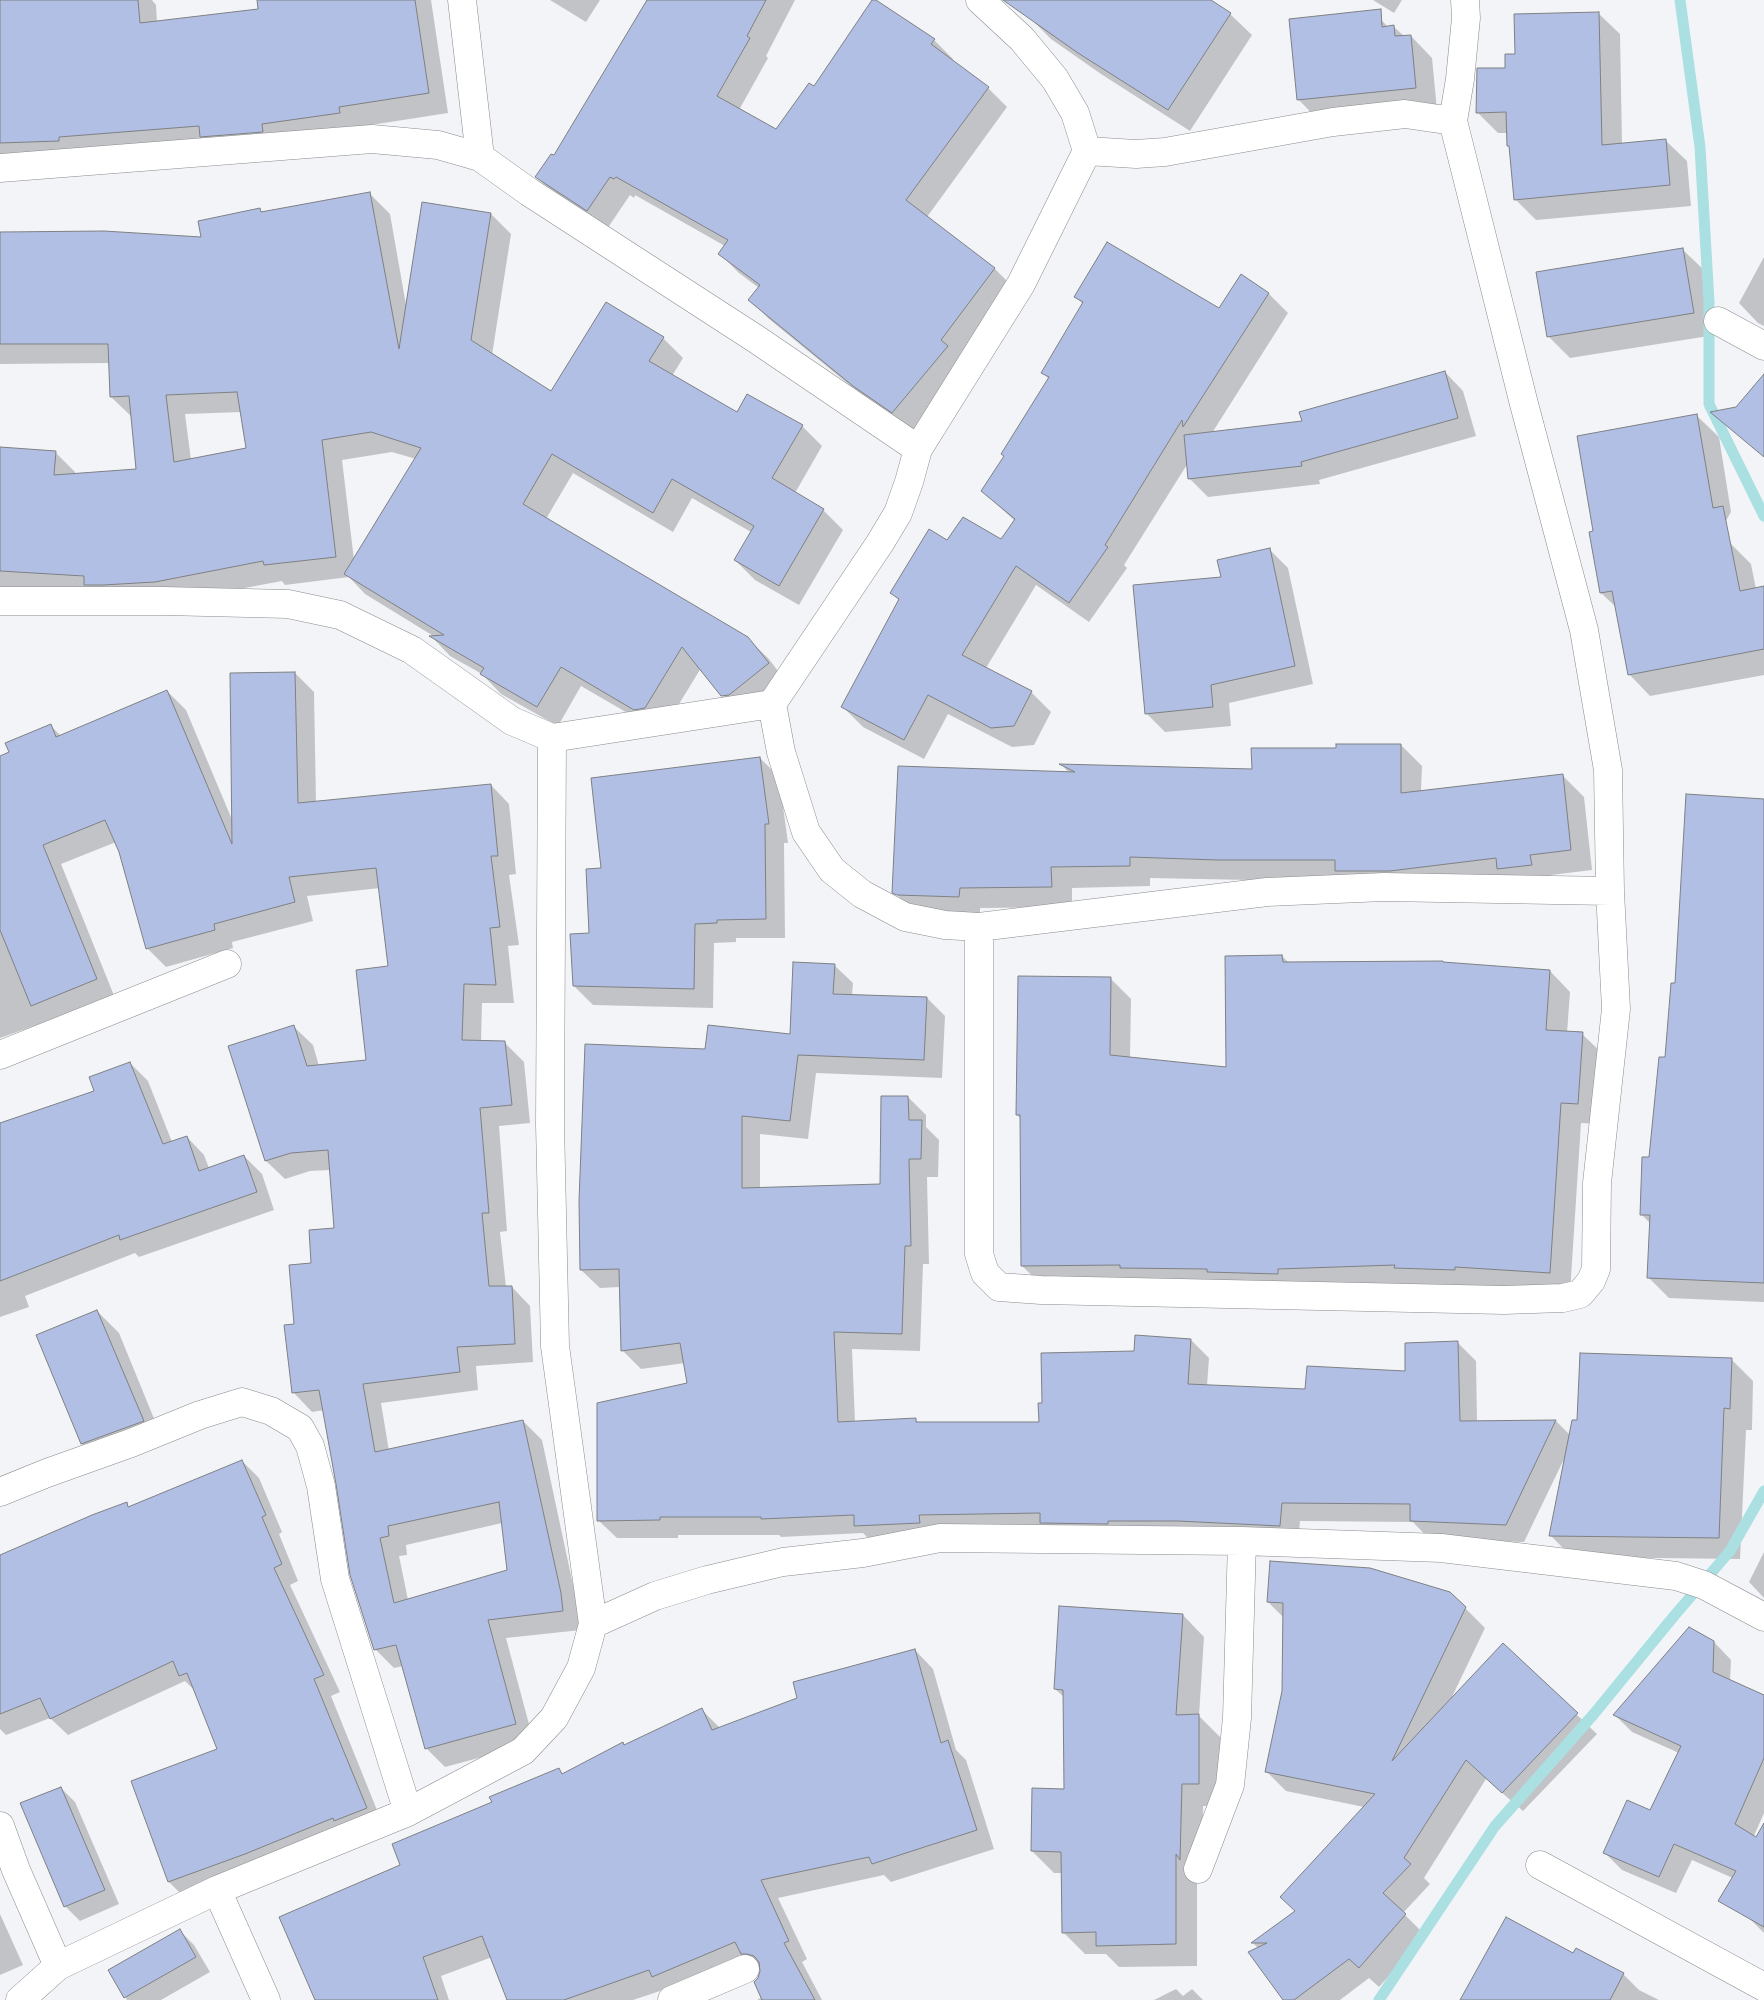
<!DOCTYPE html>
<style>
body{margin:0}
canvas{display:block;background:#f3f4f7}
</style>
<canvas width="1764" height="2000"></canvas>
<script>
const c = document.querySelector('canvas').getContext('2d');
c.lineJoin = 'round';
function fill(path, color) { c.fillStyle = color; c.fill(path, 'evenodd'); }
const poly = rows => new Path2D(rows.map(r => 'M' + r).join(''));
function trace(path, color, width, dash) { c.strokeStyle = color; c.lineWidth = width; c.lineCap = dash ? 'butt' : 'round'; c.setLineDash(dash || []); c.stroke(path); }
const shadow = poly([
 [0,0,152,0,156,5,157,22,259,10,258,0,431,0,448,113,358,127,0,160],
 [550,0,600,0,586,22],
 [663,0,795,0,766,56,768,58,739,110,777,131,814,88,874,0,934,40,953,59,952,61,988,88,1007,107,927,217,995,269,1014,288,967,367,912,431,874,405,769,319,750,300,759,288,739,273,720,254,725,246,635,195,634,198,630,195,607,229,556,197,537,177,554,157],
 [1022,0,1208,0,1230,14,1252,35,1190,131,1101,74,1051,39,1030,18],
 [1373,0,1402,0,1394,13],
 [1373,11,1388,27,1393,26,1404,36,1411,36,1432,58,1437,110,1320,122,1299,100,1291,20],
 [1598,13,1620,34,1622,144,1665,140,1687,161,1691,206,1536,220,1515,199,1508,133,1498,133,1477,112,1478,69,1507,69,1516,55],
 [370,194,390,214,406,305,423,204,491,214,511,234,492,355,551,393,663,338,683,358,672,376,737,413,802,426,822,446,795,493,823,510,843,530,799,605,755,580,735,560,751,532,692,498,673,532,573,473,546,519,747,638,768,658,788,684,743,715,722,695,701,668,665,727,655,729,581,686,558,726,501,694,482,674,450,656,432,637,435,637,365,594,349,577,285,585,282,581,175,601,0,589,0,448,55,452,75,472,75,475,137,470,132,417,111,397,110,363,0,364,0,233,203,238,259,209,263,213],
 [242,412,248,449,191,460,185,414],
 [392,452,416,459,354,560,342,460],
 [1683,250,1705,271,1715,335,1570,358,1548,336],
 [1764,257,1764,326,1758,323,1739,303],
 [1269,294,1288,313,1212,433,1303,422,1445,372,1463,391,1476,436,1319,480,1320,484,1208,497,1189,478,1188,463,1124,565,1127,568,1089,622,1036,585,986,668,1031,692,1051,712,1034,745,1012,747,948,714,924,759,863,727,843,707,900,601,892,593,947,541,1001,541,1015,521,982,491,1005,457,1049,379,1043,373,1083,304,1076,297,1219,309],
 [1697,416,1719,437,1731,512,1718,535,1729,542,1751,564,1756,589,1764,588,1764,675,1650,696,1629,674,1617,608,1601,593,1594,532],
 [1269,549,1288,568,1313,684,1229,703,1231,726,1165,732,1146,713,1223,578],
 [295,673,314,692,316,803,491,785,509,804,516,874,509,875,519,945,508,946,514,1003,482,1003,481,1042,505,1043,524,1062,530,1123,499,1126,507,1231,500,1232,506,1287,512,1287,530,1306,533,1362,476,1366,478,1390,381,1403,389,1451,523,1421,542,1440,579,1613,581,1630,506,1638,534,1743,445,1767,426,1748,403,1666,394,1668,375,1649,324,1410,312,1412,294,1393,295,1325,313,1264,335,1229,330,1170,310,1171,285,1179,266,1161,294,1027,313,1045,319,1066,367,1062,389,967,380,888,307,896,313,921,232,942,233,948,166,967,147,948,116,842,61,864,115,998,51,1024,48,1021,0,1038,0,757,11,753,51,726,61,736,167,691,186,710,233,822],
 [502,1523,508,1571,408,1600,399,1556,407,1555,406,1545],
 [1401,745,1422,766,1421,791,1563,776,1584,797,1592,870,1551,875,1552,886,1150,878,1150,886,1072,888,1072,907,980,908,980,917,915,913,894,892,1070,774,1062,765,1253,770,1337,749],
 [760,758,779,777,788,843,784,843,785,938,736,938,736,942,714,943,713,1008,593,1005,574,986,590,934],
 [1764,800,1764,1302,1669,1298,1648,1277,1651,1224,1641,1214,1676,985],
 [1282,956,1289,963,1444,964,1550,971,1570,992,1567,1033,1582,1034,1603,1054,1598,1124,1581,1123,1570,1293,1043,1286,1022,1266,1021,1119,1017,1115,1111,979,1131,999,1130,1059,1228,1068],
 [834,965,853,983,852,995,927,998,945,1016,942,1078,816,1073,808,1139,760,1134,760,1189,881,1186,908,1097,926,1115,926,1127,939,1140,938,1177,927,1177,929,1264,923,1264,920,1351,852,1349,855,1422,915,1419,919,1423,1040,1423,1135,1352,1191,1340,1209,1358,1207,1386,1306,1390,1406,1372,1458,1343,1476,1361,1477,1422,1556,1421,1570,1435,1578,1421,1732,1360,1753,1381,1752,1430,1746,1430,1740,1559,1572,1557,1550,1535,1564,1459,1524,1542,1429,1539,1413,1522,1300,1521,1298,1544,874,1544,863,1533,781,1537,779,1535,678,1535,678,1538,617,1538,598,1520,689,1384,685,1363,641,1369,622,1350,620,1287,600,1288,581,1270,706,1050,791,1036],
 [130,1063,148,1081,172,1142,187,1137,204,1155,209,1168,244,1156,262,1174,274,1210,139,1257,135,1253,25,1296,29,1307,0,1317,0,1124,95,1092],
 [97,1311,119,1333,164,1443,104,1465,82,1444],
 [242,1461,259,1478,282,1532,279,1534,298,1581,290,1585,340,1692,331,1696,383,1825,186,1899,169,1882,219,1750,195,1691,185,1681,68,1735,50,1718,6,1735,0,1729,0,1671,126,1504,130,1508],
 [1764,1552,1764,1598,1749,1582],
 [1268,1602,1465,1608,1485,1628,1451,1699,1503,1644,1597,1734,1523,1811,1486,1779,1424,1878,1430,1884,1403,1913,1425,1935,1379,1987,1369,1978,1340,2000,1285,2000,1259,1949,1253,1943,1296,1912,1364,1807,1286,1791,1266,1771,1284,1691,1284,1618],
 [1183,1615,1204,1637,1199,1716,1220,1737,1220,1806,1203,1806,1202,1880,1197,1875,1197,1966,1119,1967,1106,1954,1085,1954,1063,1932,1062,1873,1054,1873,1032,1851,1066,1790,1065,1698,1055,1689],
 [1714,1642,1731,1660,1730,1681,1764,1696,1764,1813,1735,1879,1692,1860,1676,1893,1622,1870,1605,1853,1651,1812,1679,1753,1632,1732,1615,1715],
 [915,1650,933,1669,956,1750,966,1760,994,1849,891,1882,884,1875,778,1898,807,1959,802,1962,822,2000,757,2000,762,1997,761,1973,750,1961,633,2000,508,2000,492,1957,441,1976,449,2000,316,2000,402,1865,493,1803,558,1769,564,1775,623,1743,625,1746,702,1710,720,1728,799,1698],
 [61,1788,75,1802,119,1904,80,1921,65,1906],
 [1764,1887,1764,1933,1748,1917],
 [0,1914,23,1965,0,1975],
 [180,1931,194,1945,210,1972,161,2000,127,2000,110,1970],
 [1574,1955,1623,1974,1639,1990,1659,2000,1462,2000],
 [1176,1989,1183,1996,1192,1989,1203,2000,1154,2000]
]);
const stream = poly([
 [1680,0,1700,147,1709,302,1709,404,1764,516],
 [1379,2000,1495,1826,1593,1715,1674,1616,1730,1551,1764,1491]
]);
const building = poly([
 [0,0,138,0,140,23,258,9,257,0,415,0,429,93,339,107,340,113,262,124,263,132,200,137,199,126,59,137,59,141,0,143,0,0],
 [647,0,766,0,747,36,750,38,717,96,776,129,809,83,814,86,872,0,876,0,935,39,931,44,989,87,906,200,995,268,941,340,948,346,892,413,853,386,748,300,760,285,718,254,728,240,616,177,614,179,610,177,587,211,535,177,551,154,554,155,647,0],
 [1003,0,1211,0,1231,13,1168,110,1078,53,1003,0],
 [1381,9,1382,27,1394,25,1395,36,1411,35,1416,88,1297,100,1289,19,1381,9],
 [1599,12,1602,145,1666,139,1670,185,1514,200,1509,146,1507,146,1506,112,1476,113,1477,68,1505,68,1505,54,1515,54,1514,14,1599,12],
 [370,192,399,349,422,202,491,213,471,340,551,391,606,302,664,337,649,361,737,412,747,394,803,425,772,478,824,509,779,586,734,560,754,526,672,479,653,513,552,454,523,504,748,637,769,663,729,695,721,696,682,647,645,708,634,710,561,667,537,707,480,674,484,668,429,636,444,635,344,574,421,448,371,432,322,440,336,557,264,565,263,561,155,582,103,585,84,585,84,576,0,571,0,447,56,451,54,475,136,469,129,396,110,397,108,344,0,344,0,232,104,231,201,237,198,221,260,208,261,212,370,192],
 [237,392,246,448,174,462,166,395,237,392],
 [1107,242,1219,308,1241,274,1269,293,1183,427,1182,420,1105,545,1108,547,1069,603,1016,566,962,655,1032,691,1014,726,991,728,928,695,904,740,841,707,899,599,890,593,929,529,947,540,963,517,1001,539,1015,519,981,491,1004,456,1001,454,1049,377,1041,373,1083,302,1074,297,1107,242],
 [1683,248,1694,313,1547,337,1536,272,1683,248],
 [1445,371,1458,418,1301,462,1302,466,1188,479,1184,435,1302,421,1299,412,1445,371],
 [1764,374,1764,457,1710,412,1736,407,1764,374],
 [1697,414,1713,508,1723,506,1740,591,1764,586,1764,649,1628,675,1612,591,1600,593,1589,532,1593,531,1577,436,1697,414],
 [1270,548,1295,666,1211,685,1213,707,1145,714,1133,585,1221,577,1217,560,1270,548],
 [295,672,298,803,491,784,498,856,491,856,500,927,490,928,496,985,464,984,462,1040,505,1041,512,1105,480,1108,489,1213,482,1213,489,1286,512,1286,515,1344,457,1347,460,1372,363,1384,375,1452,523,1420,561,1593,563,1611,488,1620,516,1724,425,1749,396,1645,374,1650,350,1575,336,1484,319,1390,292,1393,284,1325,294,1324,289,1265,311,1263,309,1230,334,1228,328,1150,291,1153,265,1161,228,1046,294,1025,307,1066,366,1060,356,970,388,966,376,868,289,877,295,902,214,924,215,930,146,949,119,852,105,820,43,845,97,979,31,1006,0,930,0,756,9,752,5,743,51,724,56,737,167,690,232,844,230,673,295,672],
 [499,1502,507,1570,394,1603,380,1538,389,1536,388,1526,499,1502],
 [1336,744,1401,744,1401,793,1563,774,1571,850,1530,855,1532,865,1497,869,1496,858,1390,871,1335,871,1335,860,1217,860,1130,857,1130,866,1051,867,1052,887,960,888,959,897,897,895,892,893,898,766,1075,772,1059,764,1252,769,1251,748,1336,748,1336,744],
 [760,757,769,824,765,824,766,919,717,920,717,923,695,924,694,989,573,986,570,934,589,933,586,869,601,868,591,778,760,757],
 [1686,794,1764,799,1764,1283,1647,1278,1650,1215,1640,1215,1642,1157,1649,1157,1659,1057,1665,1057,1671,983,1675,983,1686,794],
 [1282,955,1283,962,1443,961,1443,962,1550,970,1546,1030,1583,1032,1578,1104,1561,1103,1550,1273,1455,1267,1455,1270,1394,1268,1395,1265,1278,1269,1278,1274,1207,1272,1207,1269,1120,1268,1120,1265,1021,1266,1020,1115,1016,1115,1018,976,1111,977,1110,1055,1226,1067,1225,956,1282,955],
 [793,962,835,964,833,994,927,997,924,1060,798,1055,790,1121,742,1116,742,1188,880,1184,881,1096,908,1096,909,1120,922,1120,921,1159,909,1159,911,1246,905,1246,902,1334,834,1332,838,1422,916,1418,916,1422,1039,1422,1038,1403,1042,1403,1041,1353,1134,1351,1135,1335,1191,1339,1188,1384,1305,1389,1307,1366,1405,1371,1405,1343,1458,1341,1460,1421,1556,1420,1506,1525,1410,1521,1410,1504,1282,1503,1280,1526,1178,1521,1108,1521,1108,1524,1040,1523,1040,1513,919,1515,920,1523,854,1526,854,1515,761,1519,761,1517,660,1517,660,1520,597,1521,597,1403,687,1383,680,1343,621,1351,619,1269,580,1270,579,1201,585,1044,705,1049,708,1025,790,1034,793,962],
 [130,1062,163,1144,187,1136,199,1171,244,1155,257,1192,120,1240,119,1235,0,1281,0,1123,94,1091,89,1077,130,1062],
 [97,1310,144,1421,81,1444,36,1335,97,1310],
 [1580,1353,1732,1358,1730,1409,1724,1408,1719,1538,1549,1536,1572,1420,1577,1420,1580,1353],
 [242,1460,266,1515,262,1517,282,1564,274,1568,324,1675,314,1679,367,1808,334,1821,333,1818,245,1854,168,1882,131,1781,217,1749,187,1673,179,1676,173,1661,50,1719,40,1698,0,1714,0,1555,92,1515,127,1502,128,1507,242,1460],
 [1270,1561,1370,1568,1450,1592,1466,1607,1392,1761,1503,1643,1578,1713,1502,1793,1466,1760,1404,1858,1411,1864,1383,1893,1406,1914,1359,1968,1349,1959,1294,2000,1283,2000,1248,1952,1267,1943,1251,1943,1295,1911,1280,1897,1375,1794,1265,1772,1282,1691,1283,1603,1267,1602,1270,1561],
 [1059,1606,1183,1614,1176,1715,1199,1714,1199,1784,1182,1784,1180,1860,1176,1854,1176,1944,1096,1946,1096,1932,1062,1933,1061,1852,1031,1851,1032,1788,1064,1789,1063,1690,1054,1689,1059,1606],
 [1689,1627,1714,1641,1713,1672,1764,1695,1764,1758,1735,1824,1756,1837,1764,1823,1764,1927,1718,1901,1736,1871,1674,1844,1659,1877,1603,1853,1627,1800,1650,1810,1681,1746,1613,1715,1689,1627],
 [915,1649,941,1743,948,1740,977,1830,872,1864,869,1857,761,1880,789,1941,784,1943,815,2000,762,2000,754,1982,758,1978,760,1971,759,1962,754,1956,747,1954,741,1954,735,1942,652,1977,649,1970,564,2000,507,2000,482,1936,423,1957,438,2000,315,2000,279,1917,400,1865,392,1844,492,1802,489,1797,559,1768,562,1774,623,1742,624,1745,702,1708,712,1730,797,1698,793,1682,915,1649],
 [61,1787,105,1890,64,1907,20,1803,61,1787],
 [1506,1917,1573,1953,1576,1948,1624,1973,1610,2000,1460,2000,1506,1917],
 [180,1929,196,1957,124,1998,108,1970,180,1929]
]);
const street = poly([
 [462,0,480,157],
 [980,0,1022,39,1055,79,1075,113,1087,151,1021,284,918,449,909,482,898,513,880,543,772,704,781,752,806,832,832,870,862,894,905,917,945,925,979,927,1267,892,1384,887,1610,891],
 [1453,121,1460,79,1466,18,1465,0],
 [0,168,372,139,438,145,480,157,529,192,756,339,918,449],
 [1718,321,1764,346],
 [0,601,164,601,288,604,340,615,412,650,512,721,552,738,772,704],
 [552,738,550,1124,555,1346,593,1624],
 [979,927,979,1254,985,1273,999,1287,1041,1290,1504,1300,1563,1298,1580,1294,1591,1281,1596,1269,1597,1183,1616,1009,1610,891,1608,770,1584,630,1524,404,1453,121,1405,114,1333,122,1165,152,1136,154,1087,151],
 [0,1055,227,964],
 [0,1492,47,1473,131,1443,200,1415,242,1402,271,1411,300,1428,310,1446,321,1486,335,1579,408,1812],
 [0,1826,16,1870,58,1966],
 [1540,1865,1764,1987],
 [1198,1869,1230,1785,1237,1718,1242,1541],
 [217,1890,266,2000],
 [20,2000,58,1966,217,1890,408,1812,523,1751,554,1718,581,1668,593,1624,655,1596,707,1580,783,1562,863,1553,940,1538,1242,1541,1441,1548,1676,1576,1704,1585,1764,1617],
 [672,2000,745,1969]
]);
fill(shadow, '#0003');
trace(stream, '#aae0e2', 11);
fill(building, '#b1bfe4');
trace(building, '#7e8083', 1);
trace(street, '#8a8b8e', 29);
trace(street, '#fff', 28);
</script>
